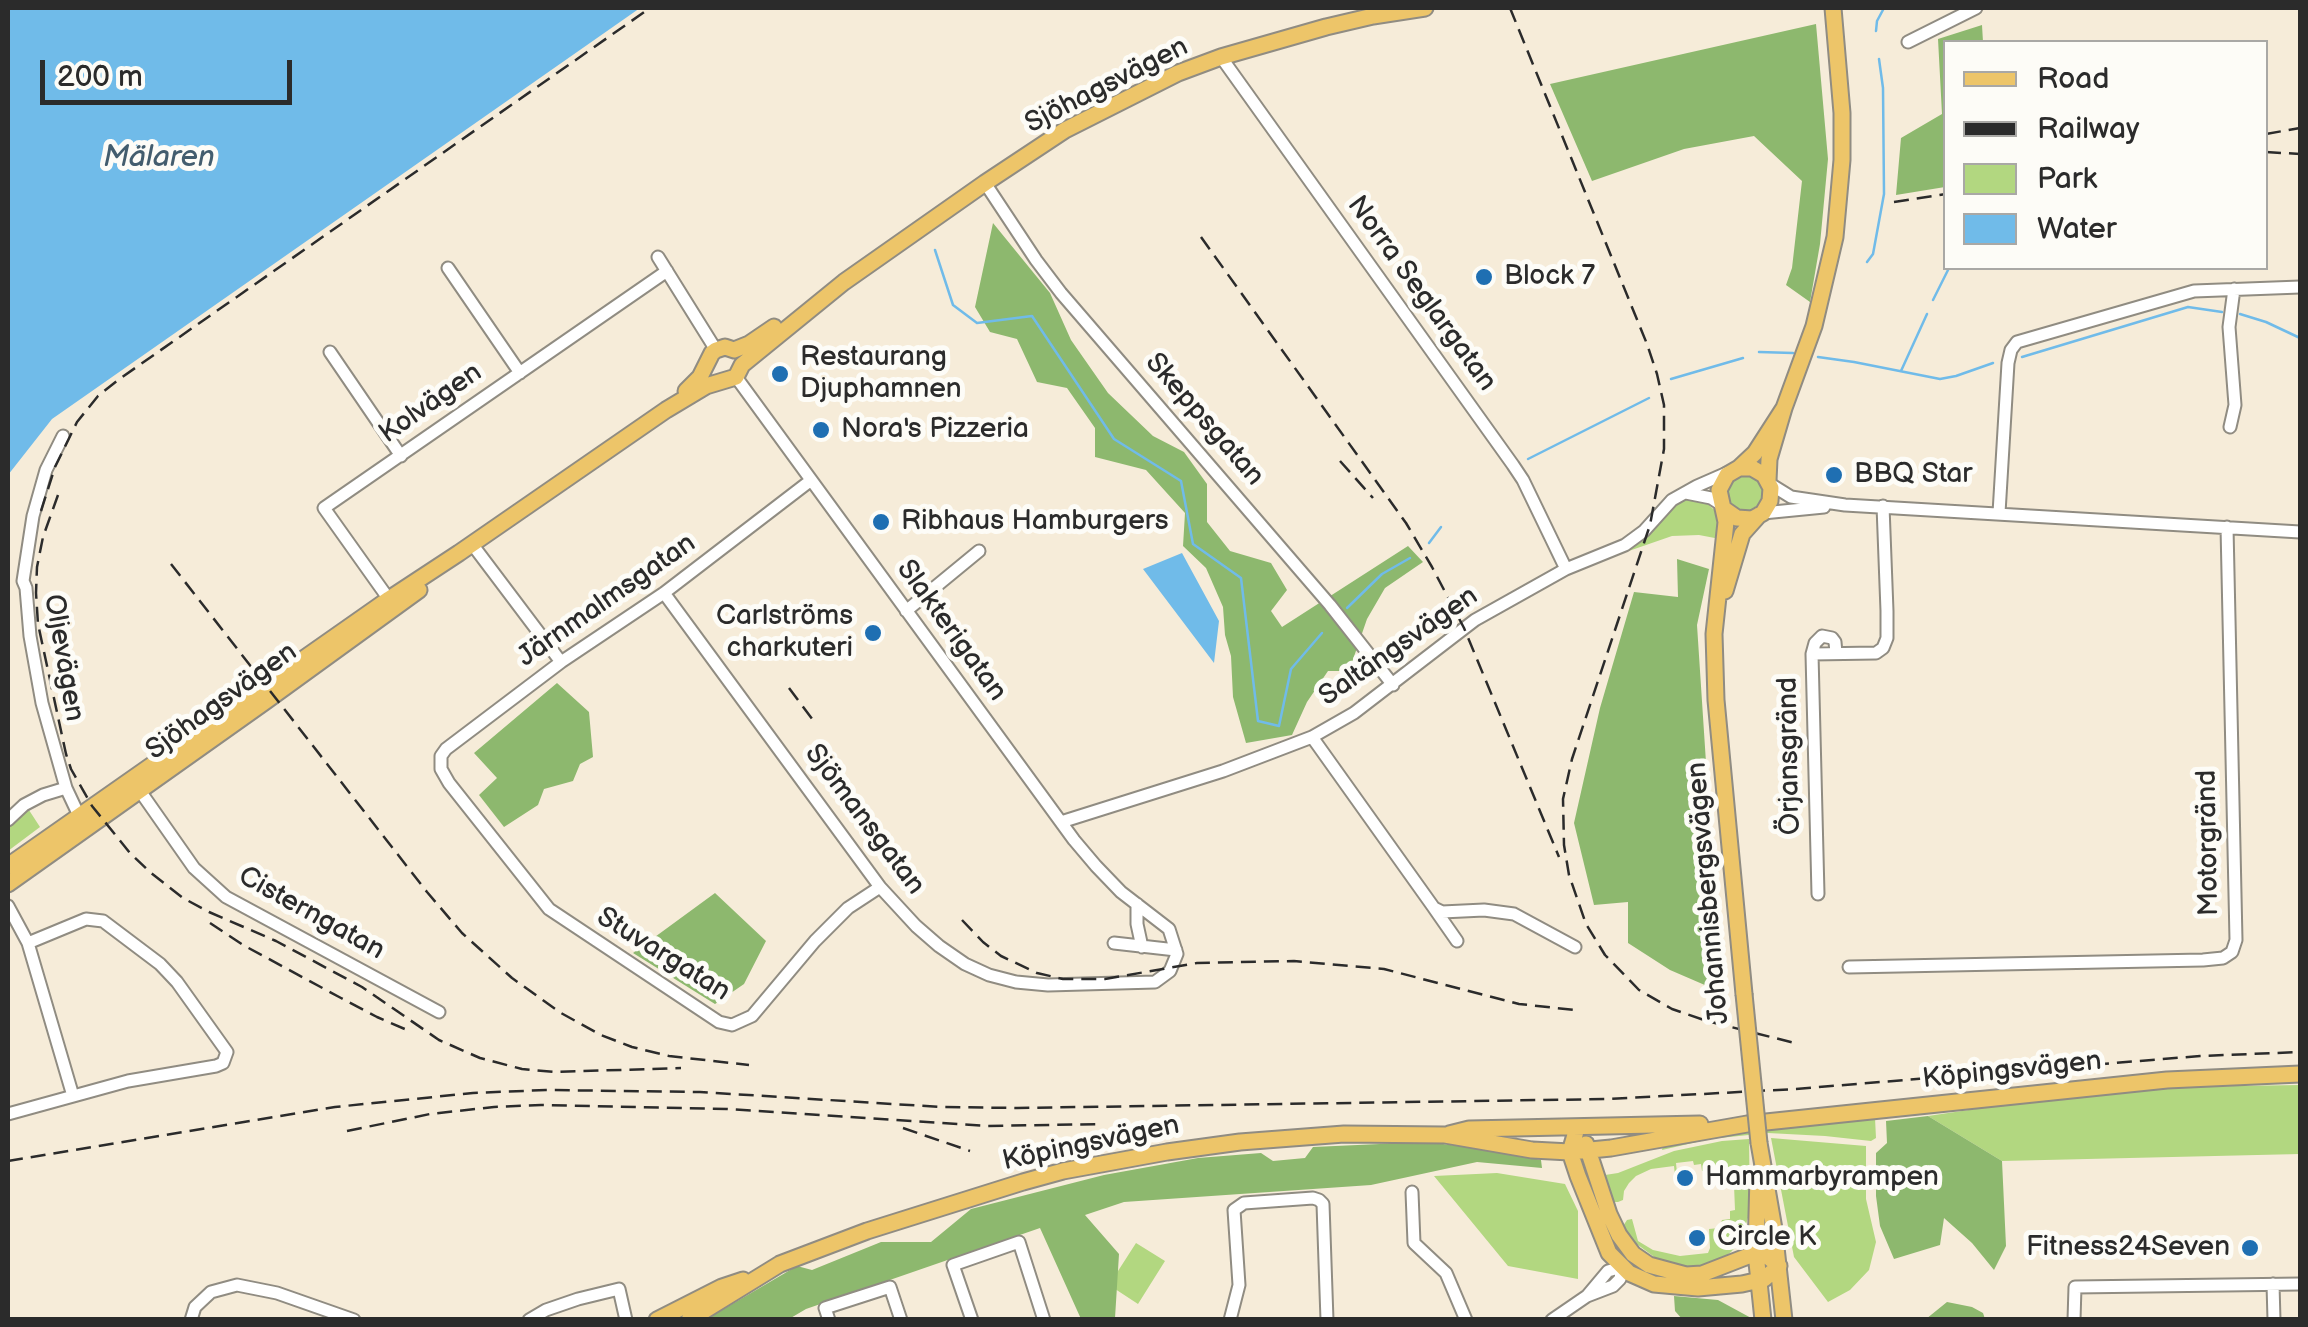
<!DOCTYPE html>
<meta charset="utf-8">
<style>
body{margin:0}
#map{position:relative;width:2308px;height:1327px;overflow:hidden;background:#f6ecd9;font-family:"Balsamiq Sans",sans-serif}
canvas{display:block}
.frame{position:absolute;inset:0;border:10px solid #2b2b2b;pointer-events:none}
.legend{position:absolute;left:1943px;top:40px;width:325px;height:230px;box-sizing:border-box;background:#fdfcf7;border:2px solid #a9a8a5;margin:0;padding:12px 18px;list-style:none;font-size:30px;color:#2b2b2b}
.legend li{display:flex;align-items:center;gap:20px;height:50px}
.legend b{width:50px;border:2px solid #a9a8a5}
.scale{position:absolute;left:40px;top:60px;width:252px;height:45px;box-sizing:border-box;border:5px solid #2b2b2b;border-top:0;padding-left:12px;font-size:30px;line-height:35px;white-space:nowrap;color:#2b2b2b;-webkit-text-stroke:8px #fdfcf7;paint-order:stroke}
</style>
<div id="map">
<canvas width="2308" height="1327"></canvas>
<div class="frame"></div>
<ul class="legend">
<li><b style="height:12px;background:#edc569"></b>Road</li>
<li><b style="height:12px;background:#2b2b2b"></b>Railway</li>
<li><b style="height:28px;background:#b2d780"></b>Park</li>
<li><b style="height:28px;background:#70bbe9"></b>Water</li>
</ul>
<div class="scale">200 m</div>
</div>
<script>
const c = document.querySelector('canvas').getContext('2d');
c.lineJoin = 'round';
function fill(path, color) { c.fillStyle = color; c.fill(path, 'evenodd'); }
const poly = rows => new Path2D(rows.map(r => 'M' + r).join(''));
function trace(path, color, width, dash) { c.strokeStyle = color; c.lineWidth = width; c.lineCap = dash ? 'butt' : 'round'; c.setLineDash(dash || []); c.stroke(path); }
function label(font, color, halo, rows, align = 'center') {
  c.font = font + ' "Balsamiq Sans",sans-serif'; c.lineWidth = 10; c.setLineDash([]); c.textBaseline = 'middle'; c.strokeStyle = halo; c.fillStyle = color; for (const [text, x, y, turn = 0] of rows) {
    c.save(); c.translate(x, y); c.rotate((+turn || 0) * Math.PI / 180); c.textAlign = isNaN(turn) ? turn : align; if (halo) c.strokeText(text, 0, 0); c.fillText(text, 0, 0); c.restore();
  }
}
const green = poly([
 '1726 493a19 19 0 1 1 38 0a19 19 0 1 1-38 0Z',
 [1689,499,1704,501,1718,513,1720,539,1699,535,1672,536,1623,553,1648,535,1677,504],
 [25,804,40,827,8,851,8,821],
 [2300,1085,2300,1154,2002,1161,1928,1116,2070,1095,2170,1087],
 [1875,1118,1876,1138,1871,1141,1825,1136,1768,1133,1710,1139,1662,1150,1663,1146,1685,1142,1711,1134],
 [1771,1138,1866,1146,1866,1199,1876,1242,1869,1270,1850,1290,1828,1302,1794,1257],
 [1749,1139,1750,1211,1741,1241,1731,1252,1719,1261,1704,1266,1685,1268,1657,1259,1634,1242,1623,1226,1627,1220,1632,1219,1638,1241,1653,1250,1680,1256,1708,1253,1710,1248,1709,1229,1719,1228,1722,1220,1730,1219,1730,1211,1735,1210,1734,1185,1729,1185,1728,1170,1702,1171,1701,1164,1694,1165,1693,1161,1676,1163,1677,1173,1683,1175,1675,1176,1674,1166,1651,1169,1636,1176,1629,1183,1624,1191,1623,1200,1618,1202,1613,1202,1610,1197,1605,1175,1618,1173,1674,1151,1722,1141],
 [1497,1173,1565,1184,1578,1211,1578,1279,1508,1266,1434,1176],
 [1136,1243,1165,1261,1138,1304,1109,1285]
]);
const forest = poly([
 [1816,24,1828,159,1820,244,1810,302,1786,285,1792,268,1802,181,1754,136,1684,149,1592,181,1550,84],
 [1982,25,1983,42,1946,42,1945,187,1896,195,1901,138,1942,114,1938,39],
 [993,223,1050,293,1071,340,1108,393,1153,436,1184,452,1207,484,1207,522,1230,551,1271,563,1287,590,1271,611,1282,627,1408,546,1423,562,1385,588,1367,619,1349,671,1328,671,1307,702,1292,735,1246,743,1233,697,1231,656,1225,635,1223,607,1206,568,1183,546,1185,513,1146,470,1095,457,1095,428,1067,388,1037,382,1017,339,990,332,975,307],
 [1677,559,1709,569,1697,625,1721,992,1670,970,1628,943,1628,902,1594,905,1574,823,1600,708,1634,592,1678,597],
 [557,683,589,712,593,757,580,764,573,781,544,789,538,805,504,827,479,795,497,778,474,753],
 [715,893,766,941,744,984,715,1004,633,953],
 [1928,1116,2002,1161,2006,1246,1994,1270,1972,1243,1944,1218,1940,1245,1894,1259,1880,1226,1876,1196,1876,1153,1887,1143,1886,1121],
 [1402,1143,1443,1144,1506,1152,1541,1160,1542,1168,1477,1162,1371,1185,1124,1202,1085,1215,1119,1254,1115,1318,1113,1319,1081,1319,1040,1228,806,1309,789,1319,705,1320,797,1266,812,1270,881,1242,931,1242,971,1209,1104,1175,1198,1158,1261,1153,1273,1161,1305,1158,1313,1147],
 [1674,1296,1718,1300,1753,1319,1682,1319,1675,1311],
 [1947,1302,1972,1307,1983,1313,1985,1319,1926,1319]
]);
const water = poly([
 [8,8,640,8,52,419,8,475],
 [1182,553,1219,621,1214,663,1143,569]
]);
const stream = poly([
 [1876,31,1877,21,1884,8],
 [935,250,953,305,977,323,1032,316,1114,439,1181,481,1193,544,1241,578,1258,721,1279,726,1291,669,1322,633],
 [1867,262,1873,254,1884,194,1883,88,1879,59],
 [1933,300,1949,268],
 [2240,314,2266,322,2300,338],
 [1759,352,1793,353],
 [1818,357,1854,362,1940,379,1956,376,1993,363],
 [2022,357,2188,307,2222,312],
 [1901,371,1927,314],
 [1671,379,1743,358],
 [1528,459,1649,398],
 [1429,543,1441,527],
 [1347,608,1382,574,1410,558]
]);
const minor = poly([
 [1908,42,1976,8],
 [1221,57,1513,465,1523,480,1566,569],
 [985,183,1036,260,1061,293,1330,605,1393,685],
 [658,257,716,350],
 [448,268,520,373],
 [330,352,401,456],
 [2230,427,2235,405,2229,327,2234,289],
 [63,436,46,470,33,516,23,581,26,588,30,636,42,703,66,788,82,822],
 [810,481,664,593,561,662,446,749,441,756,441,769,449,783,549,909,719,1022,732,1025,752,1016,815,941,848,908,880,887],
 [1770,484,1791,497,1845,505,2300,532],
 [1686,493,1711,498,1722,505],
 [1763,513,1824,507],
 [1999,513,2008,363,2011,350,2017,342,2194,291,2300,287],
 [472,544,561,662],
 [664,593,880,887,916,926,939,946,965,964,989,975,1016,982,1048,985,1155,982,1170,971,1177,954,1169,929,1121,892,1096,866,1074,840,736,377],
 [393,605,324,508,667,271],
 [906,611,979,551],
 [1812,654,1815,643,1822,636,1832,638,1835,642,1836,653],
 [1312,737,1434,908,1442,912,1484,910,1514,914,1575,947],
 [140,791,194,868,226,897,439,1012],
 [8,820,24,805,43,795,66,788],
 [1061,822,1223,771,1312,737,1354,713,1475,620,1566,569,1625,545,1644,531,1672,500,1697,486,1729,472],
 [1818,894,1812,654,1876,653,1883,648,1887,638,1887,611,1883,506],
 [1137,904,1137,924,1142,947],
 [8,906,28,943,73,1096],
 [1434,908,1457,941],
 [1114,943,1176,950],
 [1849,967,2203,960,2223,958,2232,952,2236,940,2227,527],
 [8,1114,128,1081,216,1066,223,1063,227,1052,177,982,160,964,103,921,86,919,28,943],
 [1412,1192,1414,1243,1446,1273,1466,1320],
 [2273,1284,2274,1320],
 [1587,1296,1608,1271,1622,1267],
 [191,1320,195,1307,211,1292,237,1285,277,1293,354,1320],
 [529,1320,546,1310,578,1299,619,1289,626,1320],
 [829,1320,825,1308,890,1287,901,1320],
 [972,1320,953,1265,1019,1242,1044,1320],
 [1230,1320,1239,1285,1234,1210,1244,1203,1313,1198,1319,1200,1323,1204,1327,1320],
 [1552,1320,1587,1296,1613,1286,1620,1279,1622,1267],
 [2074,1320,2075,1287,2300,1284]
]);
const major = poly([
 [686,391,700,377,712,353,716,350,725,347,734,350,749,344,774,327],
 [1768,481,1769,459,1784,408,1814,326,1835,237,1842,160,1842,113,1833,8],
 [1724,509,1737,518,1752,519,1763,513,1770,501,1771,488,1764,475,1752,468,1739,468],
 [1725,591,1742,534,1759,515],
 [8,866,389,599,459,553,666,410,706,386,736,377,742,365,844,282,985,183,1065,130,1178,73,1221,57,1326,27,1373,16,1425,8],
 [8,884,266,701,419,590],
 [1744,994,1716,700,1714,634,1726,522,1719,490,1727,475,1739,468,1755,453,1784,408],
 [1577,1128,1570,1152,1578,1176,1609,1253,1629,1273,1654,1284,1698,1288,1742,1284,1764,1279,1779,1266],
 [1449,1134,1469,1129,1700,1124],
 [1759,1143,1774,1229,1784,1320],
 [1586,1144,1609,1214,1619,1235,1633,1254,1649,1265,1686,1275,1702,1274,1756,1253,1766,1255,1779,1266],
 [1758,1176,1756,1253,1763,1320],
 [657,1320,722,1287,743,1280],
 [689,1320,780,1264,867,1231,1023,1182,1063,1171,1167,1152,1240,1142,1344,1134,1445,1135,1532,1150,1570,1152,1611,1148,1747,1124,2167,1080,2300,1074]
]);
const rail = poly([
 [1510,8,1647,344,1657,374,1664,405,1664,449,1650,525,1572,759,1563,799,1564,845,1569,875,1586,924,1605,955,1639,990,1672,1009,1707,1021,1795,1043],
 [2266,134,2300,128],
 [2266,152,2300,154],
 [1894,202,1946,194],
 [1201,237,1406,523,1432,567,1464,628,1559,857],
 [1340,461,1373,498],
 [58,495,43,537,37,567,36,593,38,624,66,754,71,769,92,806,130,853,151,873,183,898,209,912,276,941,362,987,439,1040,480,1058,522,1069,555,1072,681,1068],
 [41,511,55,467,77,422,98,396,118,380,650,8],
 [171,564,427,892,462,933,512,978,561,1013,601,1035,632,1047,669,1056,749,1065],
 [789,688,813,720],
 [962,920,983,942,1001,956,1037,973,1063,979,1105,979,1197,963,1294,961,1384,969,1519,1004,1575,1010],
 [210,923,243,945,341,998,377,1017,407,1030],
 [903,1128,970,1151],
 [347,1131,430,1114,494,1107,541,1105,727,1109,988,1126,1103,1124],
 [8,1161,335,1107,473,1093,546,1090,700,1092,941,1107,1017,1108,1609,1099,1795,1089,2200,1056,2300,1052]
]);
const majorBridge = poly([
 [1744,994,1759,1143]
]);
const markers = [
 [1484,277,10,"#1f6fb2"],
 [780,374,10,"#1f6fb2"],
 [821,430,10,"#1f6fb2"],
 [1834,475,10,"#1f6fb2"],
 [881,522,10,"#1f6fb2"],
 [873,633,10,"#1f6fb2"],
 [1685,1178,10,"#1f6fb2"],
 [1697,1238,10,"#1f6fb2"],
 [2250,1248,10,"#1f6fb2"]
];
const streetNames = [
 ["Sjöhagsvägen",1107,86,-27],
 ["Norra Seglargatan",1421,294,54],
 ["Kolvägen",431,404,-35],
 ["Skeppsgatan",1204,420,49],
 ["Järnmalmsgatan",607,601,-35],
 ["Slakterigatan",951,631,54],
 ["Saltängsvägen",1399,647,-35],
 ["Oljevägen",63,658,80],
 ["Sjöhagsvägen",222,702,-36],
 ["Örjansgränd",1790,756,-91],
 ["Sjömansgatan",864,820,53],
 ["Motorgränd",2209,843,-91],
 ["Johannisbergsvägen",1709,893,-95],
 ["Cisterngatan",311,914,29],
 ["Stuvargatan",663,955,32],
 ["Köpingsvägen",2012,1071,-6],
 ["Köpingsvägen",1091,1144,-12]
];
const poiNames = [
 ["Block 7",1504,277],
 ["Restaurang",800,358],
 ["Djuphamnen",800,390],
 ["Nora's Pizzeria",841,430],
 ["BBQ Star",1854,475],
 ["Ribhaus Hamburgers",901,522],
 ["Carlströms",853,617,"right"],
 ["charkuteri",853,649,"right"],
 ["Hammarbyrampen",1705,1178],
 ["Circle K",1717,1238],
 ["Fitness24Seven",2230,1248,"right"]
];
const waterNames = [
 ["Mälaren",159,158]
];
fill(green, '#b2d780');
fill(forest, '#8db86e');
fill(water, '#70bbe9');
trace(stream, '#70bbe9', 2.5);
trace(minor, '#908c82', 15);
trace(major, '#908c82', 19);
trace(minor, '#fff', 11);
trace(major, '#edc569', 15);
trace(rail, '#2b2b2b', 2.5, [15, 8]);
trace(majorBridge, '#908c82', 19, []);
trace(majorBridge, '#edc569', 15);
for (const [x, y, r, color] of markers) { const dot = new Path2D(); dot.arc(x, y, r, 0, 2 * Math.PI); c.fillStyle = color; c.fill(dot); trace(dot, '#fdfcf7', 4); }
label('28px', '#2b2b2b', '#fdfcf7', streetNames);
label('28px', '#2b2b2b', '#fdfcf7', poiNames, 'left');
label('italic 30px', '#435d6e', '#fdfcf7', waterNames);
</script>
